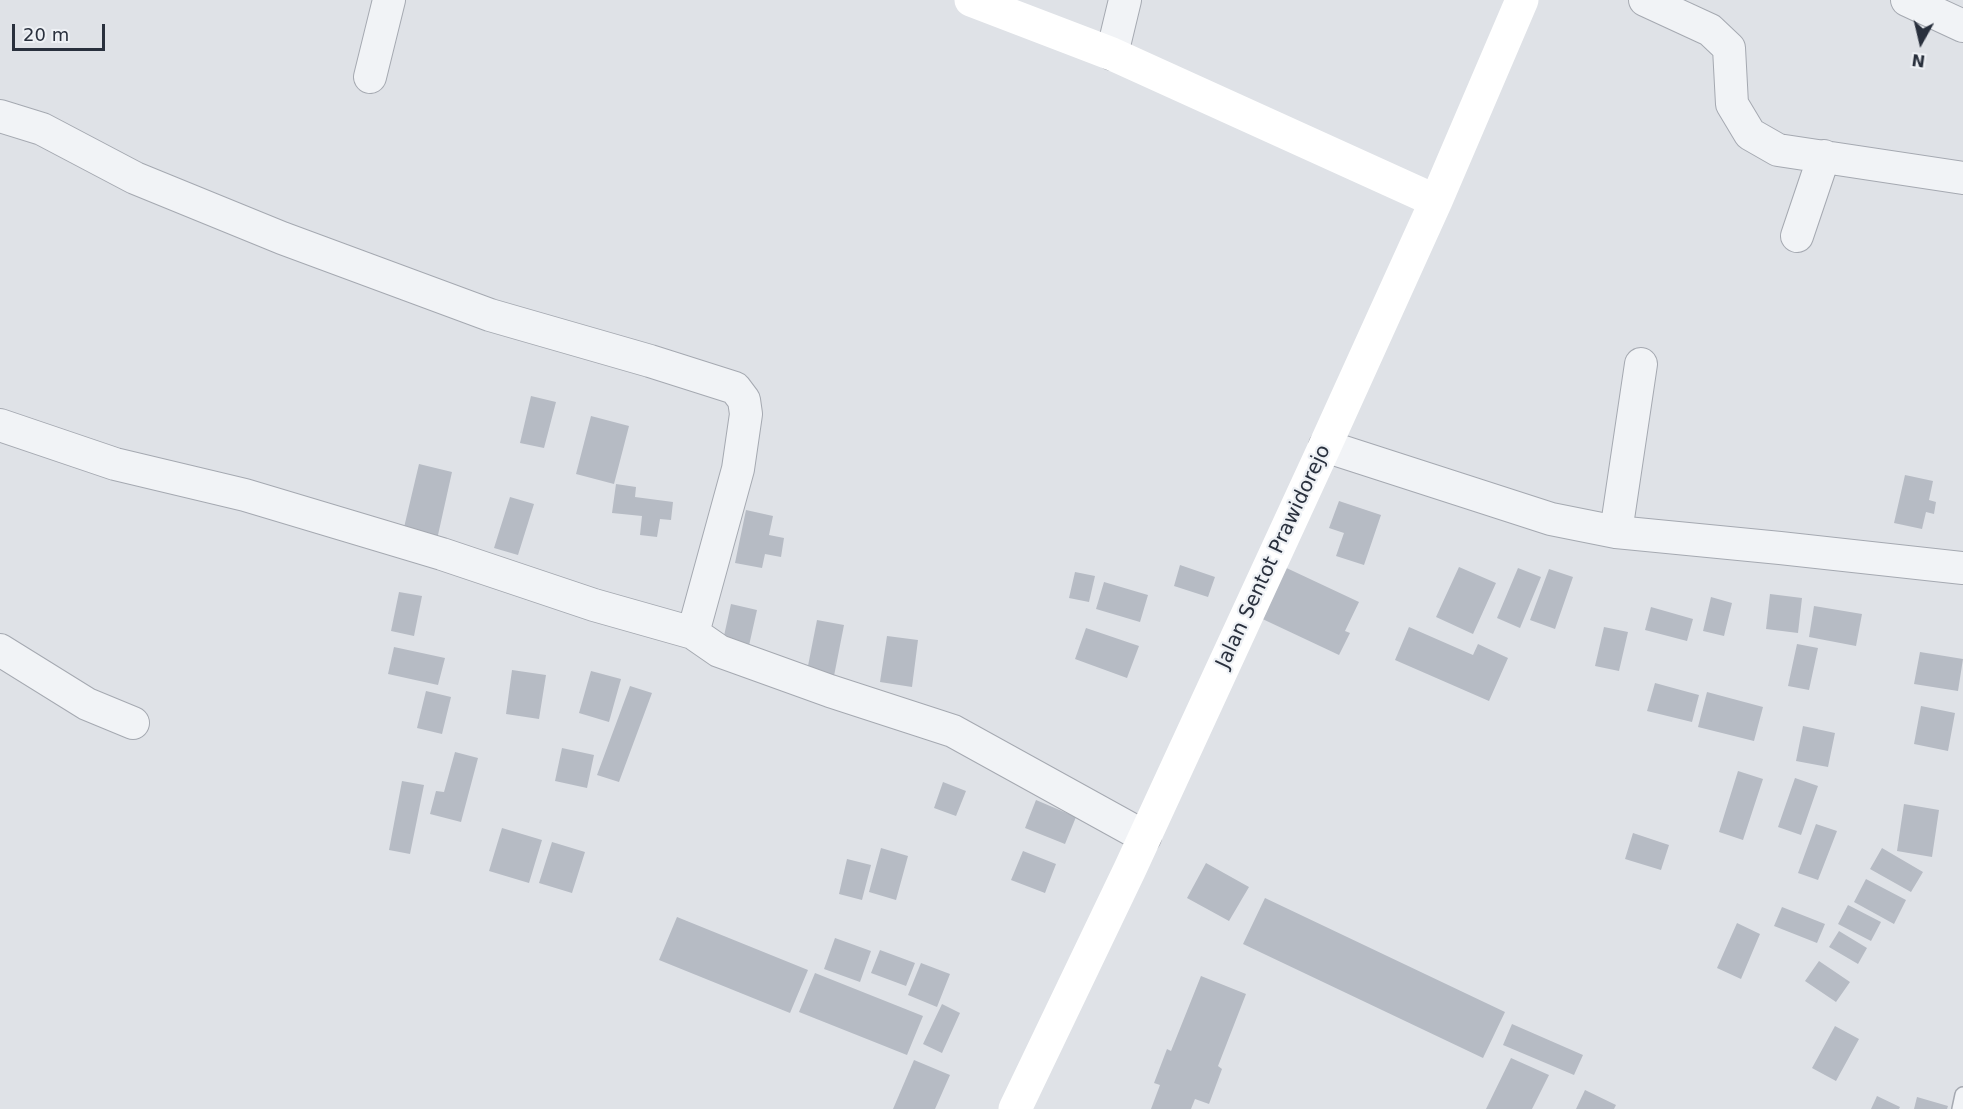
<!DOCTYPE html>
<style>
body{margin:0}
#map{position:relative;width:1963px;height:1109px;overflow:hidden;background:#dfe2e7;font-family:"DejaVu Sans",sans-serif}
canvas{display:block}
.north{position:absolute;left:1891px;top:12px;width:60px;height:60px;-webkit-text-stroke:4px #eef1f5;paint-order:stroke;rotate:188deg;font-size:16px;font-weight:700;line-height:24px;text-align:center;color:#29303d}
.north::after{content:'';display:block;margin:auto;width:21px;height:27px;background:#29303d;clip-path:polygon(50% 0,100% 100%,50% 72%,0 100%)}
.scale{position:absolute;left:12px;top:24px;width:93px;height:27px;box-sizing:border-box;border:3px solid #29303d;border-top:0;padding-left:8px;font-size:18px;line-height:21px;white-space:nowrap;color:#29303d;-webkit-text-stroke:4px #eef1f5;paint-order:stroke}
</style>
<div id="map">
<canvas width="1963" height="1109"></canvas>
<div class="north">N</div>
<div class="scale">20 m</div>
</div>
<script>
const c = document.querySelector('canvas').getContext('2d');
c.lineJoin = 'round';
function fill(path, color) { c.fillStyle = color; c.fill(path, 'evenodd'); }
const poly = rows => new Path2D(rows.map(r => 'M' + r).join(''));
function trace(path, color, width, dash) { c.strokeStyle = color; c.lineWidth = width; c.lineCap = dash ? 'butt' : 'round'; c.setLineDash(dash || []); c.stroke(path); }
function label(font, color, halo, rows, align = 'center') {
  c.font = font + ' "DejaVu Sans",sans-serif'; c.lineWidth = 4.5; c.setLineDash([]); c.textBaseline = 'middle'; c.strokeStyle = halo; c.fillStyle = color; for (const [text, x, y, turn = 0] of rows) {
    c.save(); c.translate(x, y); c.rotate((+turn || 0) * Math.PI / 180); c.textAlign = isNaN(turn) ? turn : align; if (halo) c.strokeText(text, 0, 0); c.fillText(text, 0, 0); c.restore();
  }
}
const building = poly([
 [531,396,556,402,544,448,520,443],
 [591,416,629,426,614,484,576,474],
 [419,464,452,472,436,544,402,536],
 [1905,475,1933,481,1929,500,1936,502,1934,514,1926,512,1922,529,1894,523],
 [616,484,636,487,635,497,673,502,671,520,660,519,657,537,640,535,642,516,612,513],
 [510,497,534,504,518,555,494,548],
 [1339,501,1381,515,1364,565,1336,556,1344,533,1329,528],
 [746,510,773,516,769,535,784,538,781,557,765,554,762,568,735,563],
 [1278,564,1359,602,1345,631,1350,633,1339,655,1254,615],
 [1180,565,1215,577,1208,597,1174,586],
 [1459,567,1496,583,1473,634,1436,617],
 [1518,568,1541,577,1520,628,1497,618],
 [1549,569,1573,577,1555,629,1530,620],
 [1075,572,1095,576,1089,602,1069,598],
 [1104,582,1148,595,1140,622,1096,609],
 [399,592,422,596,414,636,391,631],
 [1770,594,1802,598,1798,633,1766,629],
 [1711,597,1732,603,1724,636,1703,631],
 [731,604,757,610,748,650,722,645],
 [1814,606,1862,614,1856,646,1809,637],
 [1651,607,1693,619,1687,641,1645,630],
 [817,620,844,625,834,676,807,671],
 [1409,627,1473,655,1478,644,1508,658,1489,701,1395,660],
 [1604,627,1628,632,1619,671,1595,666],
 [1086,628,1139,646,1127,678,1075,659],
 [887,636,918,640,912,687,880,682],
 [1797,644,1818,648,1809,690,1788,686],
 [394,647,445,658,438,685,388,674],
 [1920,652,1963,659,1958,691,1914,684],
 [512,670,546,675,539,719,506,714],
 [591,671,621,679,609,722,579,713],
 [1655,683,1699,695,1692,722,1647,711],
 [630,686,652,693,619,782,597,775],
 [426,691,451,697,442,734,417,728],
 [1707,692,1763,707,1754,741,1698,727],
 [1921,706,1955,713,1948,751,1914,744],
 [1803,726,1835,733,1828,767,1796,761],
 [562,748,594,755,587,788,555,781],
 [455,752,478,758,461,822,430,814,436,791,444,792],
 [1738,771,1763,779,1743,840,1719,832],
 [1795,778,1818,786,1801,835,1778,827],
 [402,781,424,785,410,854,389,850],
 [943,782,966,791,956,816,934,808],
 [1036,800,1076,817,1065,844,1025,828],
 [1904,804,1939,810,1932,857,1897,851],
 [1816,824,1837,831,1818,880,1798,873],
 [502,828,542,840,529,883,489,871],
 [1633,833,1669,845,1661,870,1625,859],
 [552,842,585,852,572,893,539,883],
 [881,848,908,856,896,900,869,892],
 [1882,848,1923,872,1911,892,1870,869],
 [1023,851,1056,864,1045,893,1011,880],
 [847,859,871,865,862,900,839,894],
 [1206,863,1249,887,1229,921,1187,898],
 [1866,879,1906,900,1894,924,1854,902],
 [1265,898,1505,1012,1483,1058,1243,944],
 [1848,905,1881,922,1871,941,1838,924],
 [1782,907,1825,924,1817,943,1774,926],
 [677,917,808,970,790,1013,659,960],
 [1737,923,1760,934,1741,979,1717,968],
 [1839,931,1867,948,1858,964,1829,947],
 [835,938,871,951,860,982,824,969],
 [880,950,915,963,906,986,871,973],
 [1819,961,1850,982,1836,1002,1805,981],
 [921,963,950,974,937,1007,908,995],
 [815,973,923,1016,907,1055,799,1012],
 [1201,976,1246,994,1218,1066,1222,1069,1209,1104,1195,1099,1191,1109,1151,1109,1160,1085,1154,1083,1167,1049,1171,1051],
 [942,1004,960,1013,942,1053,923,1044],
 [1512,1024,1583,1055,1574,1075,1503,1045],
 [1835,1026,1859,1039,1836,1081,1812,1068],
 [1511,1058,1549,1075,1532,1109,1486,1109],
 [914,1060,950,1075,935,1109,893,1109],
 [1585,1090,1616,1105,1614,1109,1576,1109],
 [1877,1096,1900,1107,1899,1109,1871,1109],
 [1917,1097,1948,1106,1947,1109,1914,1109]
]);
const service = poly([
 [1960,1109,1963,1095]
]);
const minor = poly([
 [1645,0,1710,30,1729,48,1732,104,1750,134,1778,150,1963,178],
 [1907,0,1963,26],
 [1112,54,1125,0],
 [370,77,389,0],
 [0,116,42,129,135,178,282,238,490,315,650,361,735,388,744,400,746,414,738,469,693,633,719,651,830,691,953,731,1145,837],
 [1797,236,1824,156],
 [0,425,115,464,245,495,442,554,594,605,693,633],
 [1325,446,1551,519,1616,532,1780,548,1963,568],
 [1616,532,1641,364],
 [0,650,87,704,133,723]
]);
const secondary = poly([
 [971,0,1112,54,1436,201],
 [1015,1109,1130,869,1325,446,1436,201,1522,0]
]);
const streetNames = [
 ["Jalan Sentot Prawidorejo",1274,557,-65]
];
fill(building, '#b6bbc4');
trace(service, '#a5a9b1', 18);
trace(minor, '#a5a9b1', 34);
trace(service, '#f1f3f6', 15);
trace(minor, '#f1f3f6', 32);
trace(secondary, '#fff', 33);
label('20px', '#29303d', '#eef1f5', streetNames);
</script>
